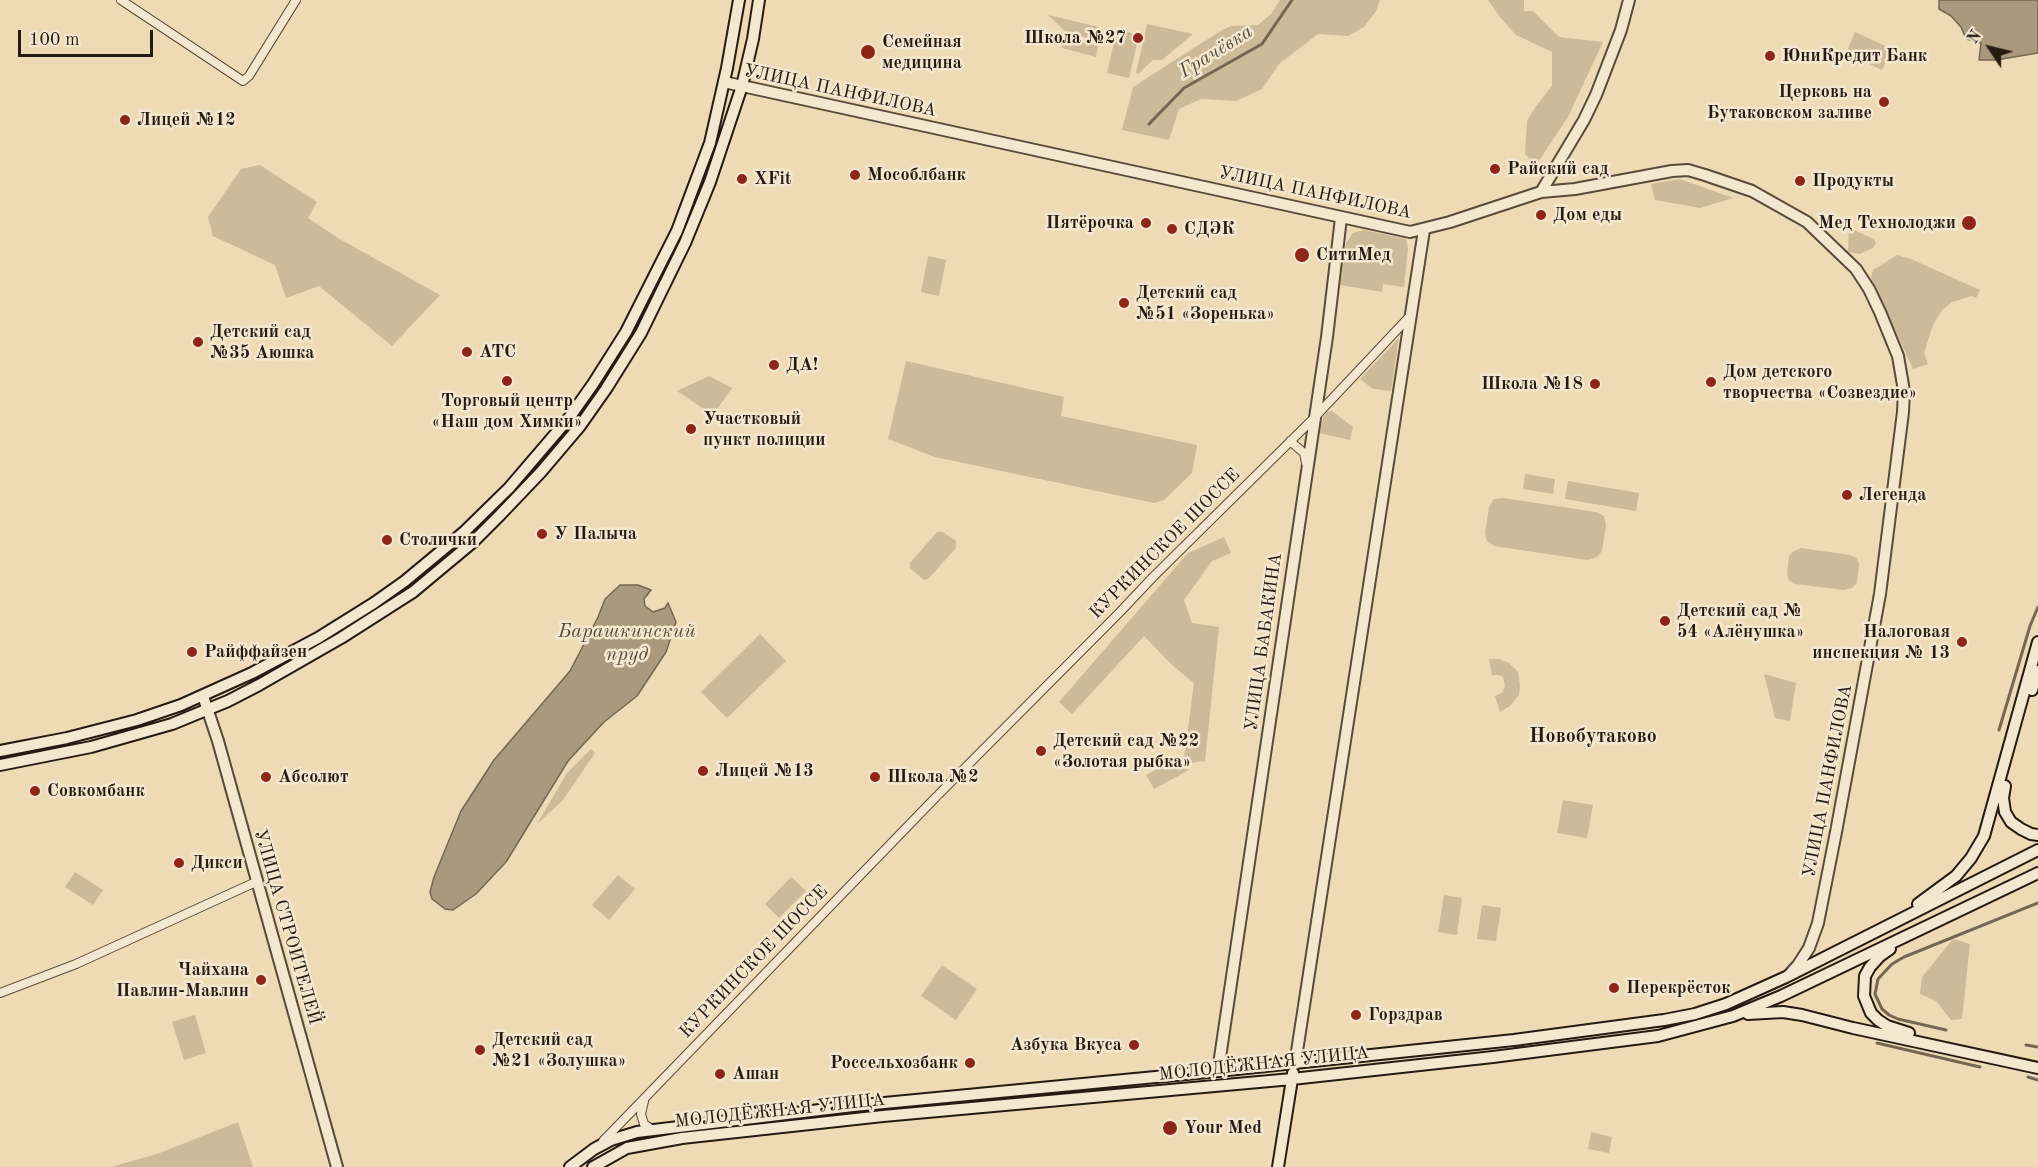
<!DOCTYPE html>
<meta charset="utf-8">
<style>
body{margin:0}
#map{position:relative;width:2038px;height:1167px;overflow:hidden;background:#eedab5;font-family:"Old Standard TT",serif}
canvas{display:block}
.north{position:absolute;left:1960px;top:18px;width:60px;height:60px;-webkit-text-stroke:4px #f4e7cf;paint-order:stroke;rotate:305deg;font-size:16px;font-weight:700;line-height:24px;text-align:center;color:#261b11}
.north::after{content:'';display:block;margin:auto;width:21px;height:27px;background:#261b11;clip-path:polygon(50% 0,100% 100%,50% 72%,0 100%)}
.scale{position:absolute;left:18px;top:30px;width:135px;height:27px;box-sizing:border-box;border:3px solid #261b11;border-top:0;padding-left:8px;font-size:18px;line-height:21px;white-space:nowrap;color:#261b11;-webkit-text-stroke:4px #f4e7cf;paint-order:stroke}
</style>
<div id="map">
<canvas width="2038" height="1167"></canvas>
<div class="north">N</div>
<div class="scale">100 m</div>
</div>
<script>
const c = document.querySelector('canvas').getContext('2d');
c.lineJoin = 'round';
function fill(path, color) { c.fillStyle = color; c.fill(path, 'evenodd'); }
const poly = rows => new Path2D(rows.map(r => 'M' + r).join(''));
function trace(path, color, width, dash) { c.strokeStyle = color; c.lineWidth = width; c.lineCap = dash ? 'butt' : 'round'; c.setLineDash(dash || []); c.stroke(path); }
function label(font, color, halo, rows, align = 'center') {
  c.font = font + ' "Old Standard TT",serif'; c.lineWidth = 5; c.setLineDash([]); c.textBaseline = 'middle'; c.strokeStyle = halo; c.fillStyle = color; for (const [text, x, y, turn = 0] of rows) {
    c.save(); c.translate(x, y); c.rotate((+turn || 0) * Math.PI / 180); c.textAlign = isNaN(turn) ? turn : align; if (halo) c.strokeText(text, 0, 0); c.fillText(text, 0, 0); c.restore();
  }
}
const green = poly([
 [1280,0,1380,0,1376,11,1364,27,1348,36,1318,34,1279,64,1262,89,1236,101,1201,99,1179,109,1169,140,1122,130,1133,87,1222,30,1231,26,1258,25,1271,14],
 [1488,0,1524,0,1524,11,1533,11,1559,37,1603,42,1568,117,1536,165,1525,154,1527,121,1536,106,1552,86,1552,52,1516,35,1500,17],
 [1048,15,1099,27,1096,40,1067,33],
 [1147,24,1193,34,1162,60,1153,60,1138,74,1136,73],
 [1117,29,1139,35,1129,78,1107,73],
 [1855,32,1892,49,1882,70,1846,53],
 [1064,38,1098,46,1096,57,1062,48],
 [260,165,317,202,308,218,338,238,440,295,392,346,319,286,286,298,275,265,213,236,208,217,241,169],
 [1680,179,1733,198,1700,208,1655,200,1651,184],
 [1849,228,1874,239,1876,243,1873,248,1860,254,1848,252],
 [1364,230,1406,239,1408,248,1404,287,1383,284,1382,292,1340,285,1346,243,1353,233],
 [1897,255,1911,259,1980,290,1976,298,1972,296,1952,302,1942,310,1933,325,1924,353,1928,364,1913,369,1871,278,1873,270],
 [928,256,946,260,939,296,921,292],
 [1399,338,1391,391,1373,389,1360,379],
 [906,361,1064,397,1061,416,1197,445,1192,473,1164,500,1154,503,935,457,888,439],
 [709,376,732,388,713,415,677,391],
 [1332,411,1353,427,1350,440,1319,433,1323,418,1327,412],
 [1525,474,1555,479,1553,494,1523,489],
 [1568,481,1639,493,1636,511,1565,499],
 [1503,498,1596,512,1604,516,1606,525,1602,551,1597,557,1587,560,1494,546,1487,541,1485,533,1489,507,1494,499],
 [937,532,943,532,956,541,956,548,928,579,924,580,910,568,910,563],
 [1224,537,1231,553,1212,561,1184,600,1192,623,1219,627,1205,761,1188,763,1184,758,1194,683,1172,665,1144,636,1072,714,1059,702,1188,553],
 [1801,548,1850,555,1857,558,1859,564,1857,583,1852,588,1844,590,1795,584,1789,580,1787,574,1789,556,1794,551],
 [760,634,786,661,727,718,701,692],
 [1489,659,1499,659,1509,663,1518,672,1520,685,1519,695,1510,706,1500,712,1495,696,1502,693,1505,686,1503,677,1499,675,1492,675],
 [1764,674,1796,683,1790,721,1775,718],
 [591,749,595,753,563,800,537,824,567,773],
 [1181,756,1189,770,1154,789,1146,775],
 [1563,800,1593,805,1587,838,1557,833],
 [75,872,103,890,93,905,65,887],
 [618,875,635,889,609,920,592,905],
 [791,877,806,891,779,918,765,904],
 [1444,895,1462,898,1457,935,1438,932],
 [1482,905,1501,908,1496,941,1477,939],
 [1953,939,1970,944,1962,1019,1951,1020,1936,1001,1920,994,1922,977],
 [942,965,977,989,956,1020,921,996],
 [195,1015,206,1053,184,1060,172,1022],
 [238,1122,253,1167,111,1167,157,1154],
 [1591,1132,1612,1137,1609,1153,1588,1149]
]);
const water = poly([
 [1939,0,2038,0,2038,53,1996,60,1979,60,1981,43,1966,39,1961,27,1951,16,1939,9,1939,0],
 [620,585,638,585,651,590,644,599,645,606,653,612,665,608,668,603,676,622,666,652,637,696,604,722,568,761,506,862,476,894,453,910,445,909,432,899,430,892,434,877,461,811,494,760,570,671,598,617,605,599,620,585]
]);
const stream = poly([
 [1149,124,1184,88,1262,44,1292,0],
 [1999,730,2030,626,2038,607],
 [1946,1030,1898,1019,1889,1015,1882,1009,1875,994,1878,979,1892,964,1904,957,2038,903],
 [1877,1043,1980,1067],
 [2026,1045,2038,1047],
 [2028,1077,2038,1080]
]);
const minor = poly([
 [121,0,243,81,249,76,296,0],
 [1290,441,1304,453,1306,463],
 [939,794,1120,612,1153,577,1314,418,1411,315],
 [0,993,76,964,258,881],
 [644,1101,641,1114,644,1124,653,1130],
 [603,1141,936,797]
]);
const tertiary = poly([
 [724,82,1410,232,1450,222,1541,192,1575,189,1672,171,1688,170,1705,175,1752,191,1807,222,1856,269,1869,289,1880,312,1898,356,1904,391,1903,412,1880,594,1836,832,1818,923,1809,948,1798,965,1789,975],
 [1541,192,1584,120,1596,95,1621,30,1629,0],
 [203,696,218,741,337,1167],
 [1295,1064,1424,230],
 [1218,1071,1327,337,1341,218]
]);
const secondary = poly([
 [2032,690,2038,671],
 [0,751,67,738,137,720,181,705,252,673,318,638,374,603,405,581,464,532,509,488,569,418,593,384,626,332,677,231,710,143,727,68,739,0],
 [0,765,91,747,172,724,228,701,259,685,341,638,413,592,473,542,500,515,541,472,580,426,606,389,641,333,685,243,710,182,742,86,753,39,759,0],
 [2005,786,2003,798,2005,812,2011,822,2021,829,2031,834,2038,835],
 [1918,904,1956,876,1971,858,1984,836,2038,642],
 [1890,949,1880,956,1870,967,1865,976,1864,996,1871,1013,1878,1020,1887,1026,1909,1033],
 [1748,1014,1783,1012,1802,1015,1853,1028,2038,1068],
 [570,1167,594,1149,611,1140,637,1132,853,1106,1218,1071,1514,1040,1664,1020,1695,1014,1726,1004,1786,977,2038,850],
 [593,1167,627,1148,682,1138,883,1116,1292,1079,1493,1057,1658,1036,1733,1016,1781,996,2038,873],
 [1278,1167,1293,1073]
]);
const markers = [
 [1138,38,6,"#8f2418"],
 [868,52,8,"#8f2418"],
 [1770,56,6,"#8f2418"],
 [1884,102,6,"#8f2418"],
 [125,120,6,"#8f2418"],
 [1495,169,6,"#8f2418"],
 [855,175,6,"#8f2418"],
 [742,179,6,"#8f2418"],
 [1800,181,6,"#8f2418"],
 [1541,215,6,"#8f2418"],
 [1146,223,6,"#8f2418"],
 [1969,223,8,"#8f2418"],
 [1172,229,6,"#8f2418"],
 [1302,255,8,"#8f2418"],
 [1124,303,6,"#8f2418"],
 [198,342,6,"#8f2418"],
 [467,352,6,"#8f2418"],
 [774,365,6,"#8f2418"],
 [507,381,6,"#8f2418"],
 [1711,382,6,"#8f2418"],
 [1595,384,6,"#8f2418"],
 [691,429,6,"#8f2418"],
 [1847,495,6,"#8f2418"],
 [542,534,6,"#8f2418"],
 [387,540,6,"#8f2418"],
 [1665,621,6,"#8f2418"],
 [1962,642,6,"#8f2418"],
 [192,652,6,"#8f2418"],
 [1041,751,6,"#8f2418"],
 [703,771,6,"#8f2418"],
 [266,777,6,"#8f2418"],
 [875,777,6,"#8f2418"],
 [35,791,6,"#8f2418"],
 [179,863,6,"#8f2418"],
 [261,980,6,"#8f2418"],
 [1614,988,6,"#8f2418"],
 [1356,1015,6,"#8f2418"],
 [1134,1045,6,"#8f2418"],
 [480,1050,6,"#8f2418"],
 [970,1063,6,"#8f2418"],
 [720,1074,6,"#8f2418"],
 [1170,1128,8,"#8f2418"]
];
const poiNames = [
 ["Школа №27",1126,38,"right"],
 ["Семейная",882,42],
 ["медицина",882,63],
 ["ЮниКредит Банк",1782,56],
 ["Церковь на",1872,92,"right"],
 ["Бутаковском заливе",1872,113,"right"],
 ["Лицей №12",137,120],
 ["Райский сад",1507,169],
 ["Мособлбанк",867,175],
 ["XFit",754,179],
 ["Продукты",1812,181],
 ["Дом еды",1553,215],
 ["Пятёрочка",1134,223,"right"],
 ["Мед Технолоджи",1956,223,"right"],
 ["СДЭК",1184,229],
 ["СитиМед",1316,255],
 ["Детский сад",1136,293],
 ["№51 «Зоренька»",1136,314],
 ["Детский сад",210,332],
 ["№35 Аюшка",210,353],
 ["АТС",479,352],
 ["ДА!",786,365],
 ["Дом детского",1723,372],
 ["творчества «Созвездие»",1723,393],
 ["Школа №18",1583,384,"right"],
 ["Торговый центр",507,401,"center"],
 ["«Наш дом Химки»",507,422,"center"],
 ["Участковый",703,419],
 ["пункт полиции",703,440],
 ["Легенда",1859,495],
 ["У Палыча",554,534],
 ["Столички",399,540],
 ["Детский сад №",1677,611],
 ["54 «Алёнушка»",1677,632],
 ["Налоговая",1950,632,"right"],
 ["инспекция № 13",1950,653,"right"],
 ["Райффайзен",204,652],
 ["Детский сад №22",1053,741],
 ["«Золотая рыбка»",1053,762],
 ["Лицей №13",715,771],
 ["Абсолют",278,777],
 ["Школа №2",887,777],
 ["Совкомбанк",47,791],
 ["Дикси",191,863],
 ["Чайхана",249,970,"right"],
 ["Павлин-Мавлин",249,991,"right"],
 ["Перекрёсток",1626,988],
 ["Горздрав",1368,1015],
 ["Детский сад",492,1040],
 ["№21 «Золушка»",492,1061],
 ["Азбука Вкуса",1122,1045,"right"],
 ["Россельхозбанк",958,1063,"right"],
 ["Ашан",732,1074],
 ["Your Med",1184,1128]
];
const streetNames = [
 ["УЛИЦА ПАНФИЛОВА",840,91,12],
 ["УЛИЦА ПАНФИЛОВА",1315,193,12],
 ["КУРКИНСКОЕ ШОССЕ",1165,544,-45],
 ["УЛИЦА БАБАКИНА",1264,642,-82],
 ["УЛИЦА ПАНФИЛОВА",1828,781,-79],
 ["УЛИЦА СТРОИТЕЛЕЙ",287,927,74],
 ["КУРКИНСКОЕ ШОССЕ",754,962,-46],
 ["МОЛОДЁЖНАЯ УЛИЦА",1264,1064,-6],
 ["МОЛОДЁЖНАЯ УЛИЦА",780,1111,-6]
];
const waterNames = [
 ["Грачёвка",1216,52,-32],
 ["Барашкинский",627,632],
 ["пруд",627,655]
];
const neighbourhoodNames = [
 ["Новобутаково",1593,737]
];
fill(green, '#ccba99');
fill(water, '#aa997d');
trace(water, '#756752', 1.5);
trace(stream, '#756752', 3);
trace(minor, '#584b3a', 10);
trace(tertiary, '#584b3a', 14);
trace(secondary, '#261b11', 14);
trace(minor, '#f4e7cf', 8);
trace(tertiary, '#f4e7cf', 10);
trace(secondary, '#f4e7cf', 10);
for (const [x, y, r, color] of markers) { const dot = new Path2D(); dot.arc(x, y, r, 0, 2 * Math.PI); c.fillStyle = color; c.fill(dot); trace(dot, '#f4e7cf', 2); }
label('bold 18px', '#261b11', '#f4e7cf', poiNames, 'left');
label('18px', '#261b11', '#f4e7cf', streetNames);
label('italic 20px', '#5b4d3c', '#f4e7cf', waterNames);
label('bold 20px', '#261b11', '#f4e7cf', neighbourhoodNames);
</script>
